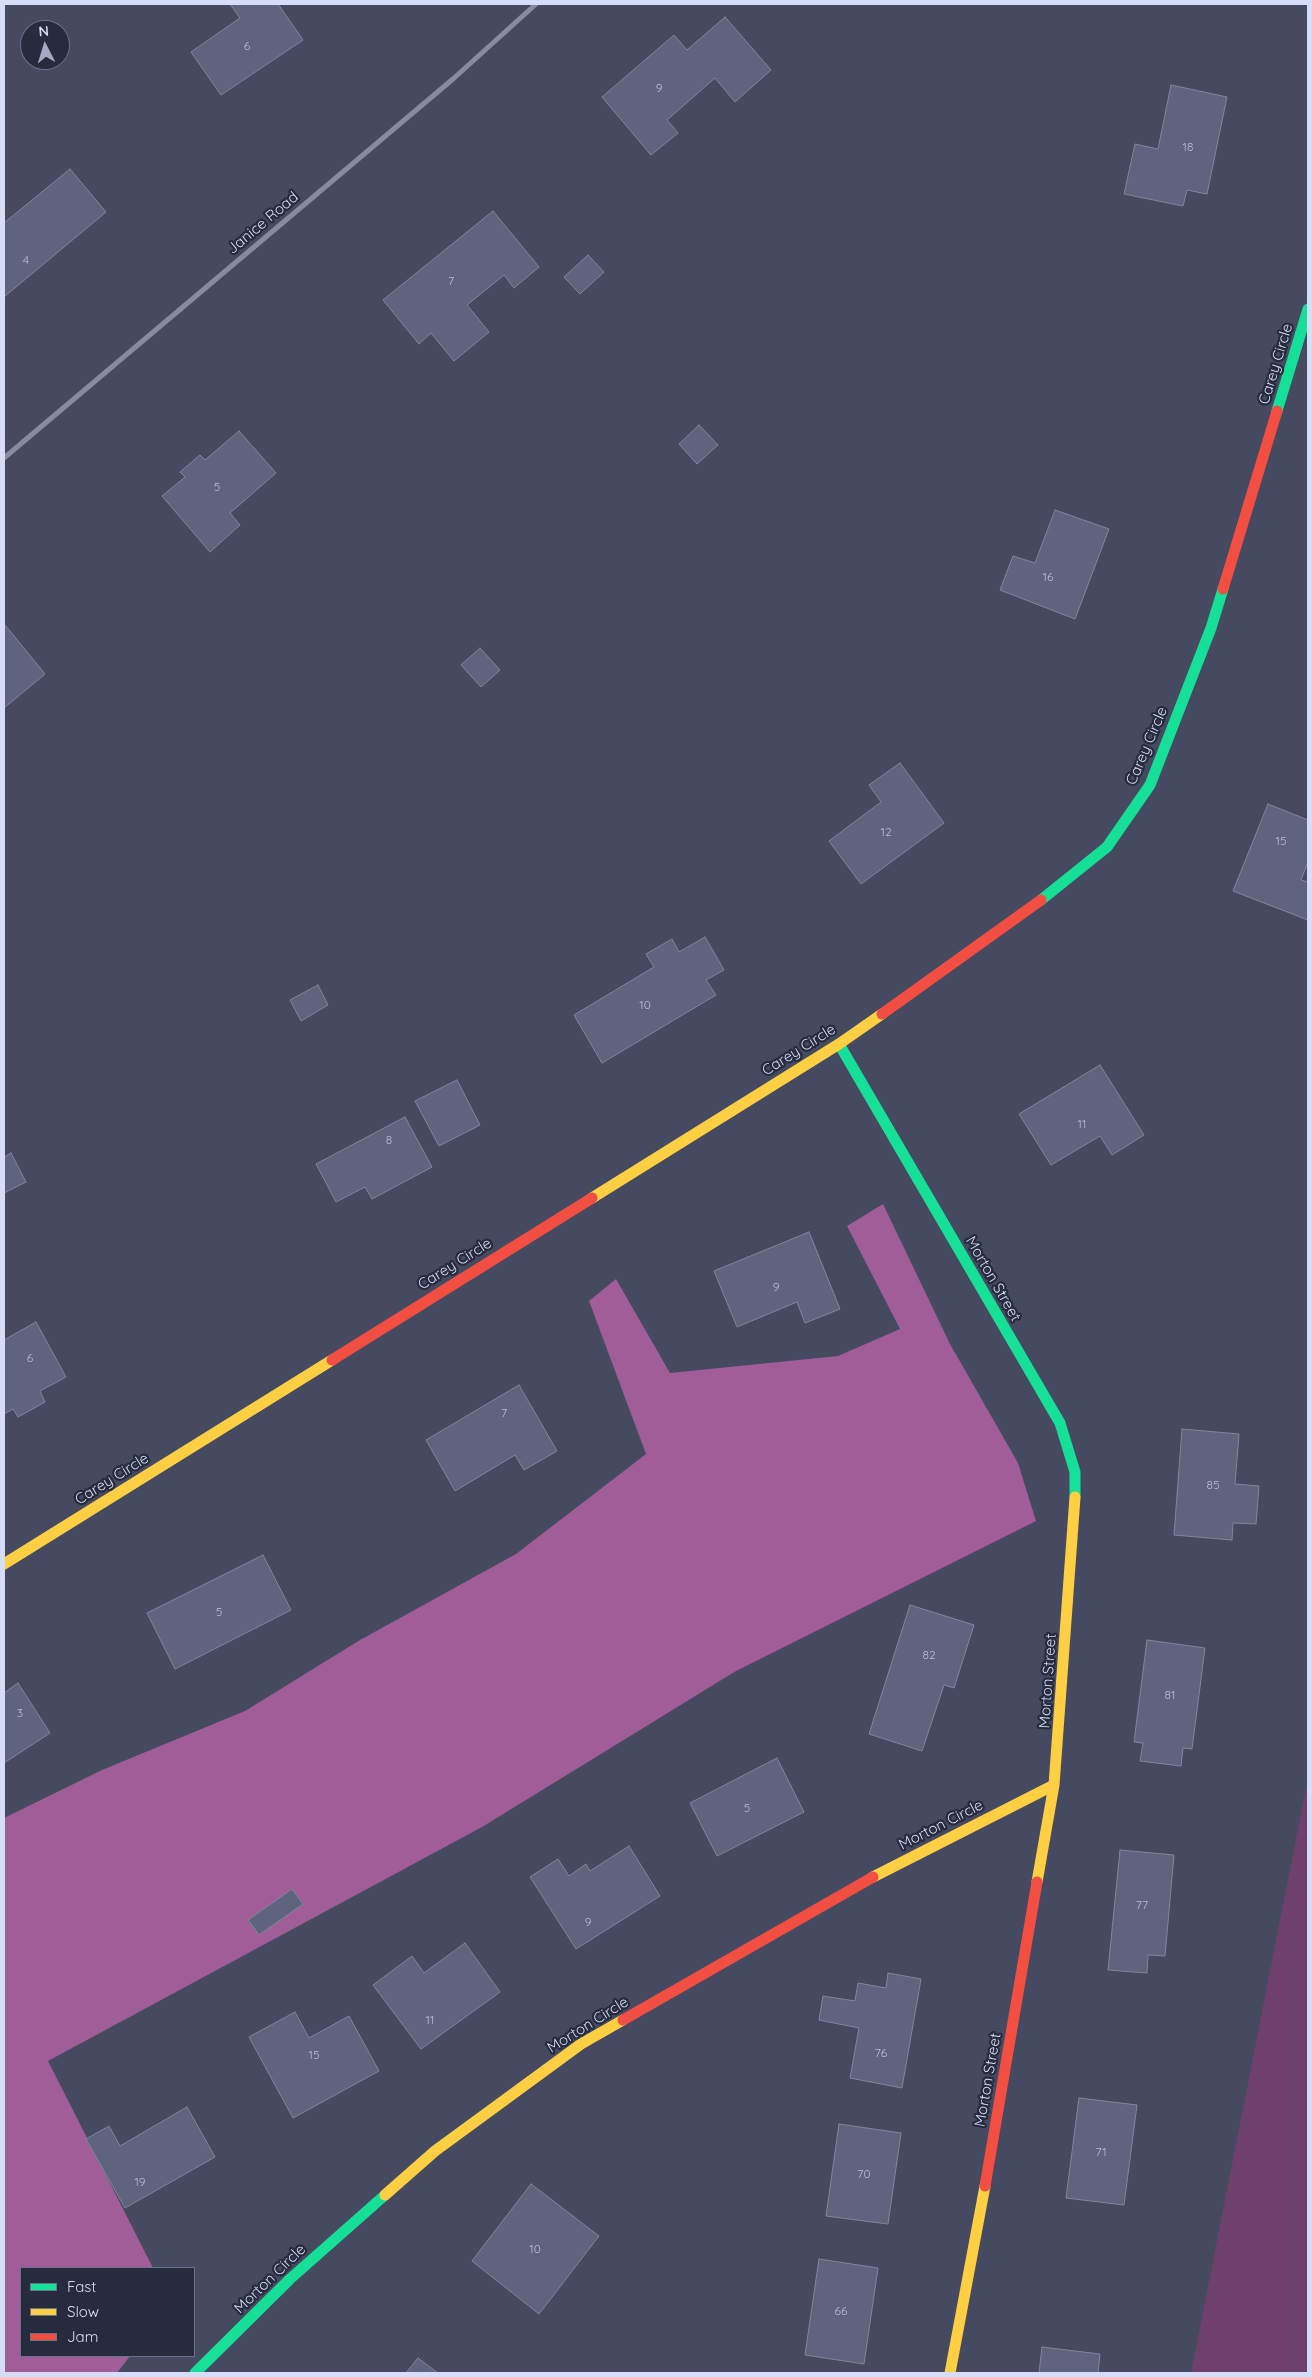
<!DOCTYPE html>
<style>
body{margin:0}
#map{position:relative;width:1312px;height:2377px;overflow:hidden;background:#454a61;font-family:Quicksand,sans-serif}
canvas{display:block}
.frame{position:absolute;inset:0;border:5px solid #d6ddf6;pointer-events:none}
.legend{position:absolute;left:20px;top:2267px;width:175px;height:90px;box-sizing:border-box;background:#262b3e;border:1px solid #6c7288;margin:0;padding:6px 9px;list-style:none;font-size:15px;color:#d6ddf6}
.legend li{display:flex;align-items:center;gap:10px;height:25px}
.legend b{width:25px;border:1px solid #6c7288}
.north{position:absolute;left:20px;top:20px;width:50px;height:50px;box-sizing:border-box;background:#262b3e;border:1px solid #6c7288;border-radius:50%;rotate:355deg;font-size:14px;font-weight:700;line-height:20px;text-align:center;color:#d6ddf6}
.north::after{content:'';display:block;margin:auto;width:18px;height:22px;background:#a3aac2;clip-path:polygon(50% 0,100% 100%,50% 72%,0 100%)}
</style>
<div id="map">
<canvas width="1312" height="2377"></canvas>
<div class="frame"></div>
<ul class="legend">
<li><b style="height:6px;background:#16e098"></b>Fast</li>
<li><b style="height:6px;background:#ffcf43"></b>Slow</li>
<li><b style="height:6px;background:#f24e42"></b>Jam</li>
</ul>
<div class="north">N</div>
</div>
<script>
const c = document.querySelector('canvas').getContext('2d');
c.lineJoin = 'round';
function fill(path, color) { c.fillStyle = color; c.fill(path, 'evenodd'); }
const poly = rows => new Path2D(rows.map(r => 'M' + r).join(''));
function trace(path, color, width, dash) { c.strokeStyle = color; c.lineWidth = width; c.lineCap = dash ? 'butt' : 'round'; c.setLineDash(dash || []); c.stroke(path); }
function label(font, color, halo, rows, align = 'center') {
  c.font = font + ' Quicksand,sans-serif'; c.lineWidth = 4.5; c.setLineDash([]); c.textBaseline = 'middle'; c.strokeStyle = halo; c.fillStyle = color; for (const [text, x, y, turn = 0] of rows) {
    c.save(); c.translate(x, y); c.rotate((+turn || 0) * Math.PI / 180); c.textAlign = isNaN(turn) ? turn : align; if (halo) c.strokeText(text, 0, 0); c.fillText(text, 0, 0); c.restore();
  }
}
const green = poly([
 [1308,1784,1308,2373,1191,2373,1305,1793]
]);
const forest = poly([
 [883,1204,950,1344,1018,1463,1036,1521,736,1671,482,1827,48,2061,153,2268,21,2268,21,2356,130,2356,117,2373,4,2373,4,1818,102,1770,245,1711,360,1640,516,1554,646,1454,589,1301,616,1279,670,1373,838,1356,900,1329,847,1226]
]);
const building = poly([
 [230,4,278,4,303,40,221,95,191,52,240,18,230,4],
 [725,17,771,70,735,102,715,78,667,120,678,133,651,155,602,97,674,35,687,50,725,17],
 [1171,85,1227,97,1207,194,1187,190,1183,206,1124,194,1135,144,1158,149,1171,85],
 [70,169,106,212,4,297,4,223,70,169],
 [493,211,539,267,514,288,504,275,467,305,489,332,454,361,431,333,419,344,383,300,493,211],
 [588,255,604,272,580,294,564,277,588,255],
 [699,425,718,445,697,464,679,444,699,425],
 [239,431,276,473,230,513,240,525,210,552,162,496,185,477,180,472,200,455,205,460,239,431],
 [1055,510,1109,529,1075,619,1000,590,1013,556,1035,563,1055,510],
 [5,625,45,674,4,708,4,626,5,625],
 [480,648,500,670,481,687,461,665,480,648],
 [900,763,944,823,861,884,829,841,881,802,869,785,900,763],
 [1268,804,1308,820,1308,862,1301,880,1308,882,1308,920,1233,891,1268,804],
 [705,937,724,970,706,980,716,995,602,1063,574,1015,654,967,646,954,672,939,679,952,705,937],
 [318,985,328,1005,301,1021,290,1000,318,985],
 [1100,1065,1144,1135,1112,1155,1100,1136,1051,1165,1019,1114,1100,1065],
 [457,1080,480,1125,439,1146,415,1101,457,1080],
 [405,1117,432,1167,372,1199,365,1187,336,1202,316,1164,405,1117],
 [11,1153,26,1182,4,1193,4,1157,11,1153],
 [809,1232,840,1309,805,1323,797,1302,737,1327,714,1271,809,1232],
 [36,1322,66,1377,40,1391,45,1402,18,1417,13,1409,4,1414,4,1340,36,1322],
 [519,1385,557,1451,524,1470,515,1455,455,1491,426,1440,519,1385],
 [1182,1429,1239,1434,1235,1484,1259,1486,1256,1524,1233,1523,1232,1540,1174,1535,1182,1429],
 [263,1555,291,1610,175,1669,147,1613,263,1555],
 [910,1605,974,1625,954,1688,944,1685,922,1751,869,1734,910,1605],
 [1147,1640,1205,1648,1192,1749,1183,1748,1181,1766,1140,1761,1143,1743,1134,1742,1147,1640],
 [18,1683,50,1733,4,1763,4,1693,18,1683],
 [777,1758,804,1812,717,1856,690,1803,777,1758],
 [629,1846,660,1896,576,1949,530,1877,558,1859,569,1876,586,1864,590,1871,629,1846],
 [1120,1850,1174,1855,1165,1956,1148,1955,1147,1973,1108,1970,1120,1850],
 [292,1889,303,1904,259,1935,248,1920,292,1889],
 [465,1943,500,1992,421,2049,373,1985,412,1956,424,1973,465,1943],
 [888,1973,921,1979,902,2088,850,2078,859,2028,819,2020,823,1996,855,2001,858,1983,886,1988,888,1973],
 [295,2012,309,2038,349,2016,379,2071,293,2118,249,2037,295,2012],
 [1079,2098,1137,2105,1124,2205,1066,2198,1079,2098],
 [187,2107,215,2157,125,2208,86,2139,109,2126,120,2146,187,2107],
 [839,2124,901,2133,888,2224,826,2216,839,2124],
 [531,2184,599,2236,539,2314,472,2261,531,2184],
 [819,2259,878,2268,864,2364,805,2355,819,2259],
 [1042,2347,1100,2354,1098,2373,1039,2373,1042,2347],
 [418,2358,438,2373,406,2373,418,2358]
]);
const street = poly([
 [4,458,453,79,536,4]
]);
const fast = poly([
 [1277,411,1308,309],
 [1041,900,1107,847,1150,785,1211,628,1223,589],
 [839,1044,1060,1423,1075,1472,1075,1497],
 [195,2373,290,2279,385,2195]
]);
const slow = poly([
 [592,1198,839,1044,882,1014],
 [4,1564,332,1360],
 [873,1877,1054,1785],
 [1037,1882,1054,1785,1075,1497],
 [385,2195,435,2151,581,2044,623,2020],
 [950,2373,985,2186]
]);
const jam = poly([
 [1223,589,1277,411],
 [882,1014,1041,900],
 [332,1360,592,1198],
 [623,2020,873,1877],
 [985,2186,1037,1882]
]);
const numberNames = [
 ["6",247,46],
 ["9",659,88],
 ["18",1188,147],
 ["4",26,260],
 ["7",451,281],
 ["5",217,487],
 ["16",1048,577],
 ["12",886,832],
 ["15",1281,841],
 ["10",645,1005],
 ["11",1082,1124],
 ["8",389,1140],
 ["9",776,1287],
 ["6",30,1358],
 ["7",504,1413],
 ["85",1213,1485],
 ["5",219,1612],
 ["82",929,1655],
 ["81",1170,1695],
 ["3",20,1713],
 ["5",747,1808],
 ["77",1142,1905],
 ["9",588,1922],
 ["11",430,2020],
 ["76",881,2053],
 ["15",314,2055],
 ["71",1101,2152],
 ["70",864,2174],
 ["19",140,2182],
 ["10",535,2249],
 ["66",841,2311]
];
const streetNames = [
 ["Janice Road",263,223,-40],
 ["Carey Circle",1276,364,-73],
 ["Carey Circle",1147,746,-67],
 ["Carey Circle",799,1050,-32],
 ["Carey Circle",455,1264,-32],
 ["Morton Street",993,1279,60],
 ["Carey Circle",112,1479,-32],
 ["Morton Street",1048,1681,-86],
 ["Morton Circle",941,1825,-27],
 ["Morton Circle",588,2025,-32],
 ["Morton Street",988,2080,-80],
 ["Morton Circle",270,2279,-44]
];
fill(green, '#70406c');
fill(forest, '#a05d98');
fill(building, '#5f647e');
trace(building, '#82869a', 1);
trace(street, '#868ba0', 5);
trace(fast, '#16e098', 11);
trace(slow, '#ffcf43', 11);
trace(jam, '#f24e42', 11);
label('12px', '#b8bfd8', null, numberNames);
label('15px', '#d6ddf6', '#262b3e', streetNames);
</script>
